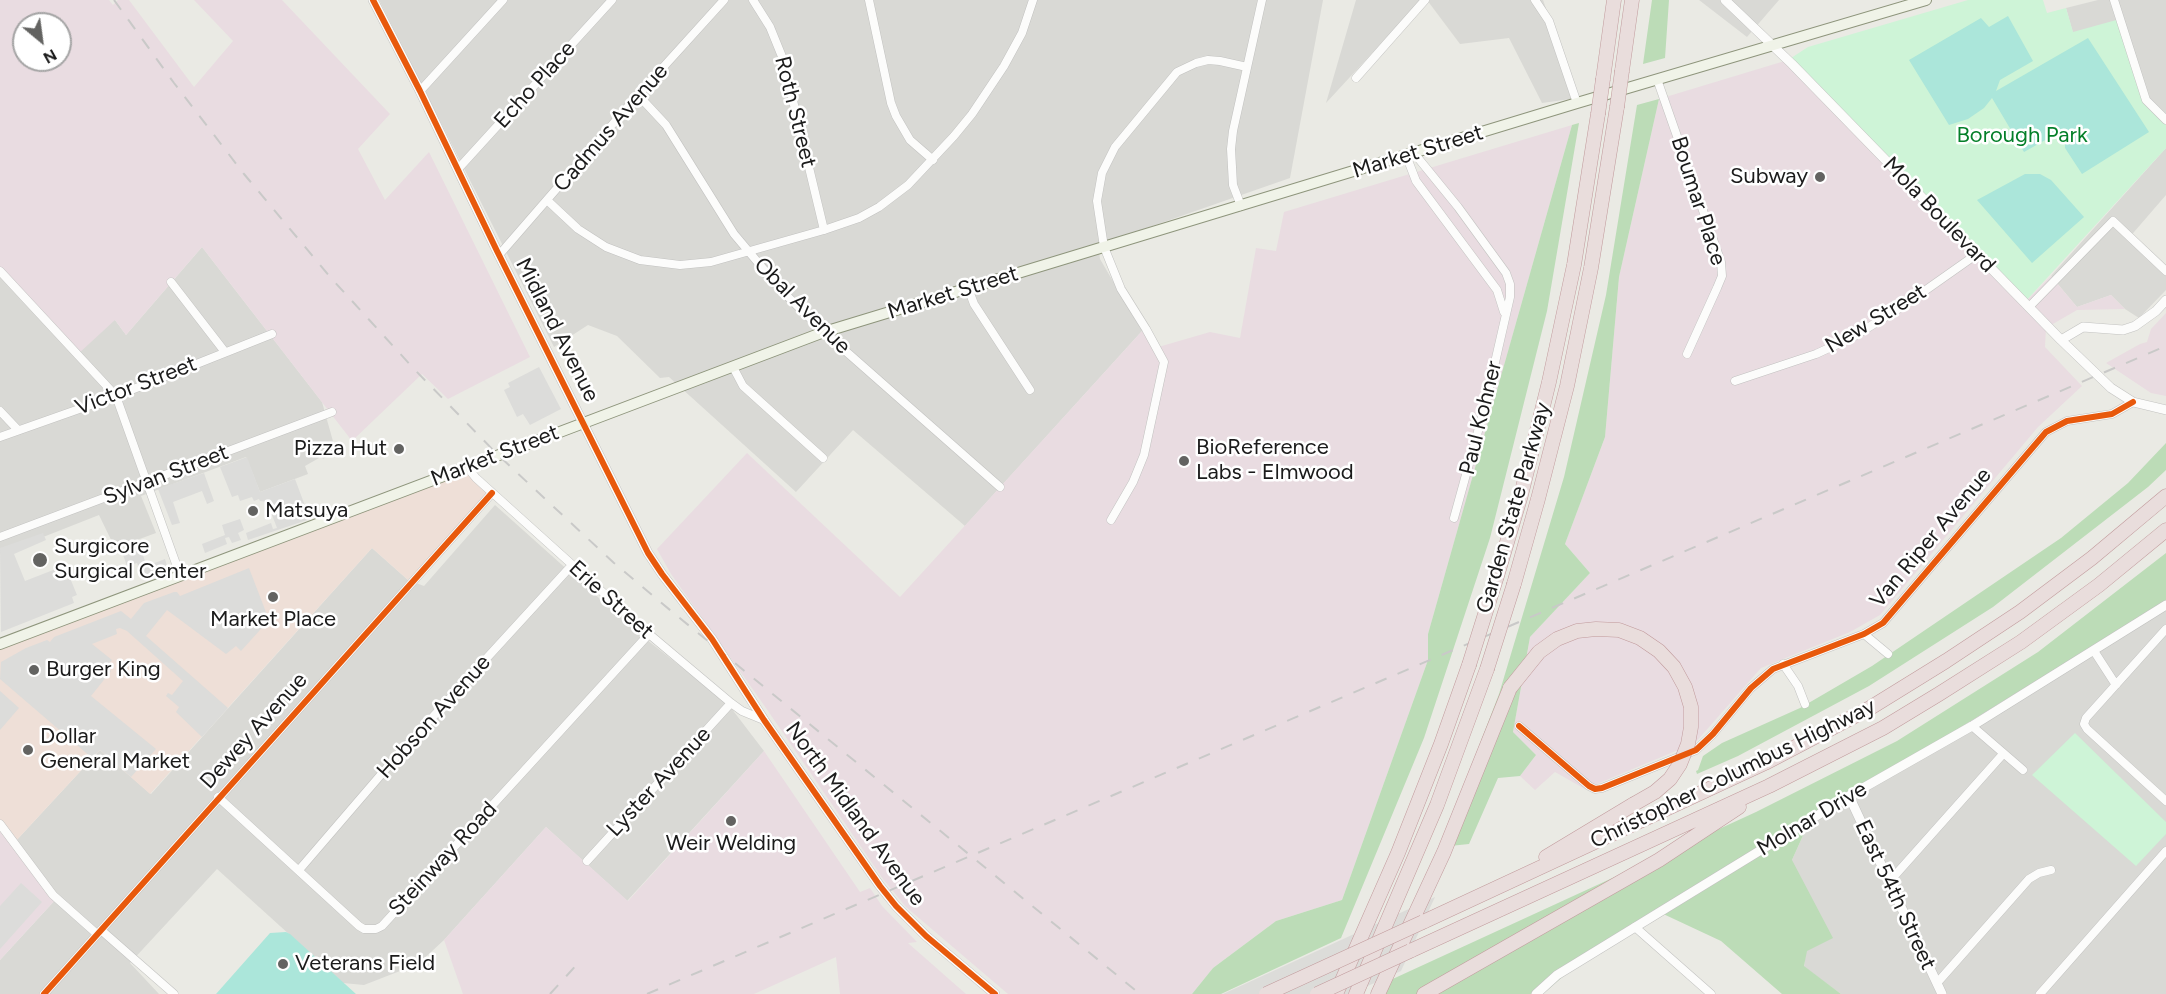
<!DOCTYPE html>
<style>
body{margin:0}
#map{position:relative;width:2166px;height:994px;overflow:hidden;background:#eaeae4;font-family:Figtree,sans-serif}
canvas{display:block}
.north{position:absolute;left:12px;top:12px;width:60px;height:60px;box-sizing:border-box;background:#fff;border:2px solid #a4a4a4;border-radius:50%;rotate:151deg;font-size:16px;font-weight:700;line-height:24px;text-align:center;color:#1b1b1b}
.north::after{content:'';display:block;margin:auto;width:21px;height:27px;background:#636361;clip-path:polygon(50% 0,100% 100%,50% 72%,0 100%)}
</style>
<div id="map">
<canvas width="2166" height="994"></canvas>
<div class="north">N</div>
</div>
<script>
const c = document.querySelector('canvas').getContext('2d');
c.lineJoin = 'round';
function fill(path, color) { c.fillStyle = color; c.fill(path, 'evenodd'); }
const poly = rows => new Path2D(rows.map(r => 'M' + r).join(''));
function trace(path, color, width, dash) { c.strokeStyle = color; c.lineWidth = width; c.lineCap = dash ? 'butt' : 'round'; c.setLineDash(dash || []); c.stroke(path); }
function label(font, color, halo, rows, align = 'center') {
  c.font = font + ' Figtree,sans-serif'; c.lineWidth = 5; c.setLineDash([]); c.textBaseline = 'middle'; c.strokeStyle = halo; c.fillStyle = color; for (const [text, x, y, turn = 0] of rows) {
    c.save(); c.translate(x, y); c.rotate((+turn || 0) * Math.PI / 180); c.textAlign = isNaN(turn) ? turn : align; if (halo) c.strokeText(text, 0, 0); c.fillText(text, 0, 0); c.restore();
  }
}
const residential = poly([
 [379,0,1323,0,1290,178,1098,245,1100,259,1142,331,965,526,853,430,796,492,669,377,660,378,617,336,588,325,554,347],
 [1356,0,1421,0,1326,103],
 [1427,0,1543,0,1578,98,1542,103,1509,38,1460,44],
 [1699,0,1779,0,1747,37],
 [2098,0,2166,0,2166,120,2073,33,2066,8],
 [2166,148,2166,195,2128,239,2166,275,2166,290,2139,318,2125,309,2111,295,2077,307,2051,276],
 [202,247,322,402,336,452,323,459,318,447,316,448,319,458,305,466,308,474,260,492,246,457,141,496,156,533,115,548,99,515,0,554,0,275,115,320,126,335],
 [495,505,637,632,728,704,764,751,627,901,546,827,444,940,418,964,364,985,343,983,217,869,130,963,159,994,0,994,0,960,57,898,14,843,100,750,151,794,372,548,408,580,424,586],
 [2166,601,2166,994,1841,994,1804,967,1806,951,1792,860,1810,820]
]);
const commercial = poly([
 [467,471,490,493,408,580,372,548,150,794,100,750,14,843,0,826,0,647]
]);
const industrial = poly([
 [0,0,109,0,113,5,118,0,129,0,194,87,233,41,194,0,282,0,390,114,358,149,385,200,429,152,530,357,448,399,422,374,352,441,202,247,126,335,115,320,77,355,0,275],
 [24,24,60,24,60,60,24,60],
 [1788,60,2025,302,2051,276,2077,307,2111,295,2125,309,2077,310,2046,328,2045,347,2082,386,2038,427,1880,615,1850,632,1761,668,1695,743,1585,789,1555,772,1535,790,1520,776,1536,755,1513,732,1530,637,1590,573,1565,544,1605,437,1619,277,1659,99],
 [1572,125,1428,634,1428,660,1342,900,1276,921,1213,968,1192,994,1008,994,906,907,883,879,766,708,671,574,657,549,747,453,900,597,1142,331,1155,348,1210,332,1240,338,1256,248,1276,251,1284,212],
 [2166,313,2166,396,2151,393,2106,363,2140,344,2147,342,2151,329],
 [764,751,860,892,870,888,882,906,917,942,908,943,966,994,840,994,836,957,754,994,463,994,444,940,546,827,628,901],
 [0,826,57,898,0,960]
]);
const forest = poly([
 [1652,0,1669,0,1665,58,1643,64],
 [1659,99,1619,277,1605,437,1565,544,1590,573,1530,637,1513,732,1536,755,1520,776,1498,778,1469,844,1440,847,1499,694,1564,477,1606,295,1637,105],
 [1579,123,1547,311,1490,538,1424,738,1341,938,1221,994,1192,994,1213,968,1276,921,1342,900,1428,660,1428,634,1572,125],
 [2166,443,2166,470,2148,487,1993,607,1869,686,1738,756,1697,774,1696,771,1698,770,1703,756,1722,743,1800,708,1872,666,2061,538,2128,483],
 [2166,553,2166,601,1810,820,1792,860,1833,938,1807,951,1804,966,1841,994,1782,994,1721,941,1659,912,1583,959,1543,994,1379,994,1384,983,1756,812,1897,741,2038,652]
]);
const park = poly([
 [1968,0,2043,0,2047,13,2066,8,2073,32,2120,19,2147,102,2166,120,2166,148,2025,302,1788,60,1808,47],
 [2075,733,2166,822,2166,834,2136,866,2032,775]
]);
const pitch = poly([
 [2008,16,2033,61,2000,80,1996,91,2088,38,2149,132,2082,174,2065,148,2065,129,2024,152,1992,98,1984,108,1968,119,1949,125,1909,60,1981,18,1989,27],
 [2025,174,2040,174,2051,180,2084,217,2032,263,1977,200],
 [286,932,290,934,356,994,216,994,270,933]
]);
const parking = poly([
 [539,367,561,409,530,425,523,414,517,417,504,390,510,387,508,383],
 [247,457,260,492,295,479,310,519,248,540,246,533,271,523,273,529,277,528,267,502,260,501,259,499,254,501,252,497,240,501,238,495,232,497,220,467],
 [204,473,214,501,207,504,202,491,173,502,180,523,172,525,158,489],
 [240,519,244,530,238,533,241,540,232,543,229,537,225,538,227,544,205,553,202,544,225,535,222,525],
 [43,533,46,540,14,554,25,581,61,567,66,580,70,578,77,595,72,597,74,603,1,632,0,548],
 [139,545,147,566,165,559,167,566,165,570,143,578,137,563,127,566,122,552],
 [249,568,269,620,241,651,236,646,226,654,167,610,146,636,228,708,202,737,176,712,179,707,166,696,168,693,172,695,183,681,127,631,120,628,116,629,117,634,92,644,112,660,106,667,111,671,91,696,156,749,131,777,100,750,92,758,0,679,1,662,26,648,47,640,50,642,54,637,121,611,131,619,144,603,174,592,177,592,180,596],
 [0,691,19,708,0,730],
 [21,883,42,902,0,949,0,906]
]);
const pier = poly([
 [1435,897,1401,971,1350,994,1223,994]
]);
const minor = poly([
 [753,0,770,27,783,59,824,230],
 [869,0,891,103,896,116,910,140,933,160],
 [1535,0,1549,21,1577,103],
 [2114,0,2146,100,2166,120],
 [1356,78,1425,0],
 [1657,79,1721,262,1722,276,1717,288,1687,354],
 [420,91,503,0],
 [638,95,666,125,734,234,782,291,824,332,1000,487],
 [1414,153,1458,207,1506,273,1510,284,1510,297,1485,406,1454,518],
 [1406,155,1416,181,1497,290,1504,312],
 [458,169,612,0],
 [548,201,578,229,606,247,640,260,680,265,711,262,824,230,859,218,879,207,908,185,954,136,972,114,1004,66,1022,33,1033,0],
 [1241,206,1233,185,1231,149,1233,131,1262,0],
 [499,255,638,95,724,0],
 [0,271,116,396,180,575],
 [171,282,225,352],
 [968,288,974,304,1030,390],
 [2029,307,2113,221,2166,271],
 [733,367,743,386,823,458],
 [1735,381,1816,354,1853,337,1906,304,1977,254],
 [0,411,18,430],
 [0,437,116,396,272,334],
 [467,467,476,478,649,634,731,703,742,711,764,720],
 [1111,520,1133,482,1144,455,1164,362,1146,329,1121,289,1104,247,1097,201,1102,173,1115,147,1177,72,1196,63,1208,60,1220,61,1247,67],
 [0,537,332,412],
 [2166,629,2086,718,2084,724,2087,729,2166,801],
 [1864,634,1888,654],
 [2094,651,2116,685],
 [1783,664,1798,686,1805,704],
 [1519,726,1589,786,1595,789,1602,788,1696,750,1713,734,1751,688,1773,669,1864,634,1883,623,2046,432,2067,421,2112,414,2133,402],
 [1972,726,2023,770],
 [218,797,359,926,364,929,376,929,382,926,649,634],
 [0,824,53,895,97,934],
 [587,861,731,703],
 [299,870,397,756,572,565],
 [1889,882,2003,754],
 [1635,927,1711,994],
 [101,930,174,994],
 [1937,983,2029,879,2039,873,2051,870],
 [44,994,492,493],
 [2040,994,2166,851]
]);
const tertiary = poly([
 [373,0,420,91,497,251,648,553,662,574,712,639,764,720,880,886,896,906,926,936,995,994],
 [1725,0,1792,64,2061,340,2111,388,2133,402,2166,410],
 [2061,340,2083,327,2123,330,2135,326,2156,311,2166,300],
 [1849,796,1942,994],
 [1536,994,1557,975,1575,964,1849,796,1972,726,2166,605]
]);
const secondary = poly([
 [0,644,824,332,1577,103,1926,0]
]);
const motorway = poly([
 [1622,71,1632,0],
 [1603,79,1614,0],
 [1497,576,1521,495,1549,382,1574,265,1598,114],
 [1514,584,1538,499,1567,386,1591,268,1617,107],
 [1546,857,1634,804],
 [1423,922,1765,763,1870,708,1946,661,2020,612,2092,558,2166,496],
 [1410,951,1769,786,1883,728,1939,694,2021,642,2099,585,2166,530],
 [1336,994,1398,853,1441,744,1469,665],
 [1356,994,1437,805,1487,669],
 [1378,994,1444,852,1510,688],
 [1424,994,1659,860,1739,807]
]);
const rail = poly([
 [114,0,174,83,244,174,331,278,415,370,498,455,614,563,676,615,1140,994],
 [550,994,581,960],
 [647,994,2166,346]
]);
const motorwayBridge = poly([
 [1617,107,1622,71],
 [1598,114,1603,79],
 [1469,665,1497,576],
 [1487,669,1514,584],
 [1510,688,1539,652,1557,639,1577,631,1596,629,1619,630,1640,638,1659,651,1674,667,1685,687,1691,707,1691,727,1688,744,1680,764,1670,779,1655,792,1634,804],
 [1266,994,1423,922],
 [1317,994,1410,951]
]);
const cycleway = poly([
 [373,0,420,91,497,251,648,553,662,574,712,639,764,720,880,886,896,906,926,936,995,994],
 [1519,726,1589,786,1595,789,1602,788,1696,750,1713,734,1751,688,1773,669,1864,634,1883,623,2046,432,2067,421,2112,414,2133,402],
 [44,994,492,493]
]);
const markers = [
 [1820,177,6,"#636361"],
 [399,449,6,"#636361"],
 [1184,461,6,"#636361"],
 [253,511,6,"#636361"],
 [40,560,8,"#636361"],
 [273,597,6,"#636361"],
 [34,670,6,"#636361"],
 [28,750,6,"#636361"],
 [731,821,6,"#636361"],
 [283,964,6,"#636361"]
];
const streetNames = [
 ["Echo Place",535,85,-48],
 ["Roth Street",795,112,76],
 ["Cadmus Avenue",611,128,-49],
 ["Market Street",1418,152,-17],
 ["Boumar Place",1698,201,72],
 ["Mola Boulevard",1939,215,46],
 ["Market Street",953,293,-17],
 ["Obal Avenue",802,306,45],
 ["New Street",1876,319,-31],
 ["Midland Avenue",557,330,63],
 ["Victor Street",136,386,-21],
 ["Paul Kohner",1481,418,-76],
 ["Market Street",495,456,-21],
 ["Sylvan Street",166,475,-21],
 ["Garden State Parkway",1514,508,-74],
 ["Van Riper Avenue",1931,538,-50],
 ["Erie Street",611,600,42],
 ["Hobson Avenue",434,717,-48],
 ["Dewey Avenue",254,731,-48],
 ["Christopher Columbus Highway",1733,774,-26],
 ["Lyster Avenue",659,782,-47],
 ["North Midland Avenue",855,814,54],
 ["Molnar Drive",1812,819,-31],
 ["Steinway Road",443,859,-47],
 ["East 54th Street",1895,895,65]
];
const parkNames = [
 ["Borough Park",2022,136]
];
const poiNames = [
 ["Subway",1808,177,"right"],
 ["BioReference",1196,448],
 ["Labs - Elmwood",1196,473],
 ["Pizza Hut",387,449,"right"],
 ["Matsuya",265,511],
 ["Surgicore",54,547],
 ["Surgical Center",54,572],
 ["Market Place",273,620,"center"],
 ["Burger King",46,670],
 ["Dollar",40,737],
 ["General Market",40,762],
 ["Weir Welding",731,844,"center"],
 ["Veterans Field",295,964]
];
fill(residential, '#d9d9d5');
fill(commercial, '#eedfd7');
fill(industrial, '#e9dce1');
fill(forest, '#bcdcb7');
fill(park, '#cef4d7');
fill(pitch, '#abe6da');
fill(parking, '#dcdcda');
fill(pier, '#dcdcd9');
trace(minor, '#c2c2c0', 9);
trace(tertiary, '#c2c2c0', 10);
trace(secondary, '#8e957c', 12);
trace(motorway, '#c19a9c', 15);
trace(minor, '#fcfcfb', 8);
trace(tertiary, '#fcfcfb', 9);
trace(secondary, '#f0f3e8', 10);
trace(motorway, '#e9dddc', 14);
trace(rail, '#c9c9c8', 2, [12, 12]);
trace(motorwayBridge, '#c19a9c', 15, []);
trace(motorwayBridge, '#e9dddc', 14);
trace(cycleway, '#e8590c', 6);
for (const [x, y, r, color] of markers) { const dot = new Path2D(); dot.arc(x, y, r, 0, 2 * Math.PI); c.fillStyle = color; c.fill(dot); trace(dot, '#fff', 2); }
label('22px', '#1b1b1b', '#fff', streetNames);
label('22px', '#047f29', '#fff', parkNames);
label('22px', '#1b1b1b', '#fff', poiNames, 'left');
</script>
